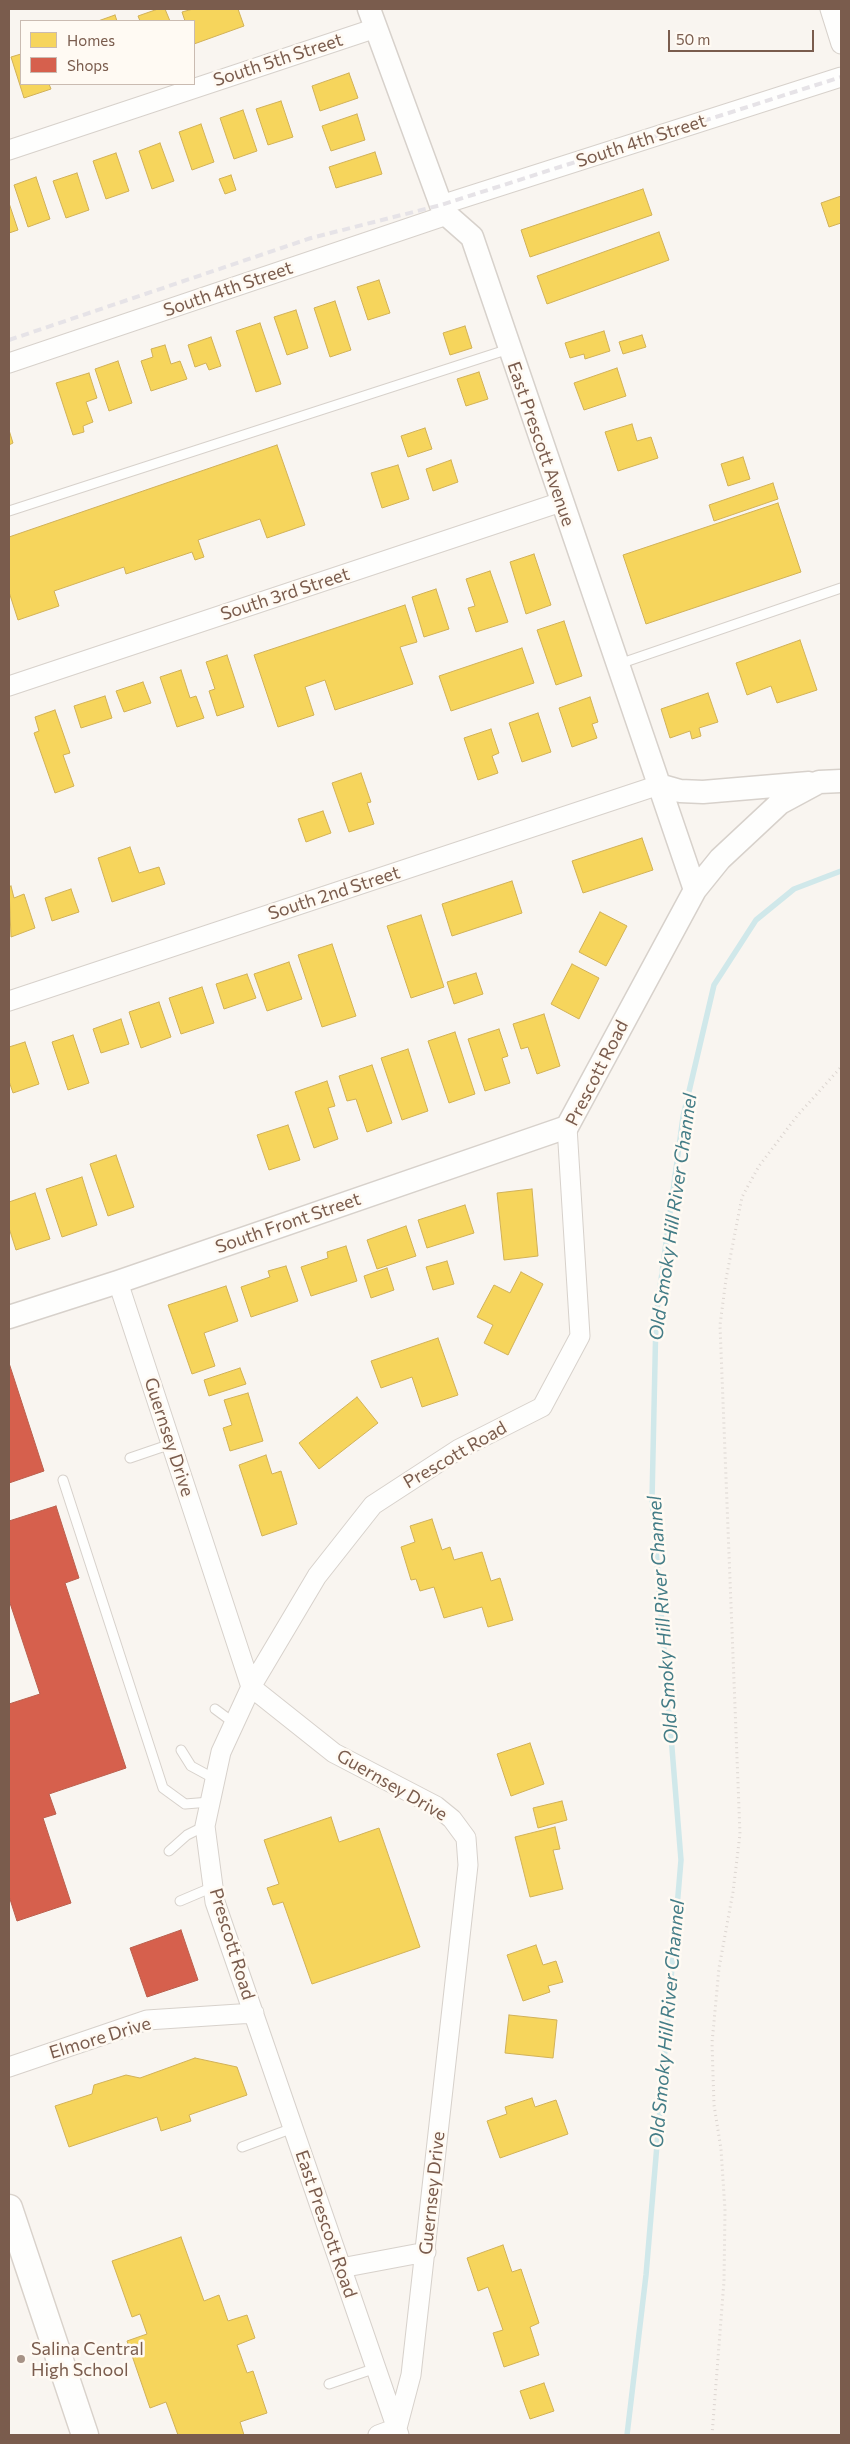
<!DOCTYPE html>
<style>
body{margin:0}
#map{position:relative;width:850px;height:2444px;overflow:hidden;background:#f9f5f0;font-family:Commissioner,sans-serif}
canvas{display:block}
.frame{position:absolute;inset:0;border:10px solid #7a5c4d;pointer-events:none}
.legend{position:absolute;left:20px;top:20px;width:175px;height:65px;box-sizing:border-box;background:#fffaf3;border:1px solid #cabbb1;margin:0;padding:6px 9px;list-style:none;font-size:15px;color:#7a5c4d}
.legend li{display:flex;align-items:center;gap:10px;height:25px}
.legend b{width:25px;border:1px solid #cabbb1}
.scale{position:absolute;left:668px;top:30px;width:146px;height:22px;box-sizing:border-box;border:2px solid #7a5c4d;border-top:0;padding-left:6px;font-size:15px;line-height:18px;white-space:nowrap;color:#7a5c4d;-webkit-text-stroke:4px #fffaf3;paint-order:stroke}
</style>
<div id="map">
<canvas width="850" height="2444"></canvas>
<div class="frame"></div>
<ul class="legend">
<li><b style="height:14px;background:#f6d55c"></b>Homes</li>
<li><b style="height:14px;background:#d6604d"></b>Shops</li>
</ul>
<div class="scale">50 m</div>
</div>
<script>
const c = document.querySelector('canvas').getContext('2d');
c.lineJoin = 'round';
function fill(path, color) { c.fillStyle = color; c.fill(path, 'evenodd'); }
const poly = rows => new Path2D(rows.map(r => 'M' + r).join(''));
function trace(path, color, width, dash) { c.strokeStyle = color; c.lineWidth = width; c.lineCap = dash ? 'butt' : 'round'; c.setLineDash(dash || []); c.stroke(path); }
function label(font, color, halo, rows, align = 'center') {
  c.font = font + ' Commissioner,sans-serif'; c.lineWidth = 5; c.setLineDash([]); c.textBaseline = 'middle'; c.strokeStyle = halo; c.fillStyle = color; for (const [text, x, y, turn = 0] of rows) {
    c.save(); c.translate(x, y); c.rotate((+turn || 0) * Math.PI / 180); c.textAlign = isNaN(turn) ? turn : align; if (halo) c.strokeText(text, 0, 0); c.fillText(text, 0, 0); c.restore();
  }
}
const homes = poly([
 [158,9,165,9,170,21,140,21,138,16,158,9],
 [193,9,238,9,244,26,194,44,194,21,185,21,182,12,193,9],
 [115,15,117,21,98,21,115,15],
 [21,54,21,84,49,84,51,89,24,98,11,57,21,54],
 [349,73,358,98,320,111,312,86,349,73],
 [281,101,293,137,268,145,256,109,281,101],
 [243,110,257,151,234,159,220,118,243,110],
 [357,114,365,140,331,151,322,126,357,114],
 [201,124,214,162,192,170,179,132,201,124],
 [160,143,174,181,152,189,139,151,160,143],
 [375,152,382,174,336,188,329,167,375,152],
 [116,153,129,191,106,199,93,161,116,153],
 [77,173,89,210,66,218,53,181,77,173],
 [231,175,236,190,225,194,219,179,231,175],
 [36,177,50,219,28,227,14,185,36,177],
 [643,189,652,215,530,257,521,230,643,189],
 [841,196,841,223,829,227,821,203,841,196],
 [9,203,18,230,9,233,9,203],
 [659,232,669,260,547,304,537,276,659,232],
 [379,280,390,313,368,320,357,287,379,280],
 [335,301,351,350,330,357,314,308,335,301],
 [296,310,308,348,287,355,274,317,296,310],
 [260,323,281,384,256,392,236,331,260,323],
 [465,326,472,348,450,355,443,333,465,326],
 [604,331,610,351,585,359,584,354,570,358,565,343,604,331],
 [642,335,646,347,623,354,619,342,642,335],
 [211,337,221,366,209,370,206,363,195,367,188,345,211,337],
 [165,345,171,364,180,361,187,379,151,391,141,361,153,357,151,349,165,345],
 [118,361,132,403,109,411,95,369,118,361],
 [617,368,626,396,584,410,574,383,617,368],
 [479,372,488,399,466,406,457,379,479,372],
 [89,373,97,398,86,402,93,422,83,426,84,432,73,435,56,383,89,373],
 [632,424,637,441,651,437,658,458,618,471,605,432,632,424],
 [425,428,432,449,408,457,401,436,425,428],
 [9,430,13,443,9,445,9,430],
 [277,445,305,525,267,538,260,519,198,540,204,557,195,560,192,552,126,574,124,567,54,591,59,606,18,620,9,592,9,537,277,445],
 [743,457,750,479,728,486,721,464,743,457],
 [451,460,458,482,433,491,426,469,451,460],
 [398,465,409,499,382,508,371,473,398,465],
 [773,483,778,499,714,521,709,505,773,483],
 [778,503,801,572,646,624,623,555,778,503],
 [534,554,551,605,526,614,510,562,534,554],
 [490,571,508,622,476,632,468,608,475,606,466,579,490,571],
 [436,589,449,629,424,637,412,597,436,589],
 [405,605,417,642,400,647,413,684,335,710,325,680,305,687,314,715,278,727,254,655,405,605],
 [564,621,582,676,556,685,537,630,564,621],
 [800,640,817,690,777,703,771,686,747,695,736,663,800,640],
 [522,648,534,683,451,711,439,676,522,648],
 [227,655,244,707,217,716,209,691,215,689,206,662,227,655],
 [181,670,190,698,196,696,204,718,177,727,160,677,181,670],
 [143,682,151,703,124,712,116,691,143,682],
 [708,693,718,722,699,728,701,736,692,739,690,731,670,738,661,709,708,693],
 [105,696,112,718,81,728,74,706,105,696],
 [590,697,598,722,592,724,597,738,572,747,559,708,590,697],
 [55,710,70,753,63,755,74,786,55,793,34,733,39,731,35,717,55,710],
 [538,713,551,752,522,762,509,723,538,713],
 [491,729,499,753,492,756,498,773,478,780,464,738,491,729],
 [361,773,371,802,367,803,374,824,349,832,332,783,361,773],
 [323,811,331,833,306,842,298,819,323,811],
 [642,838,653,870,583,893,572,861,642,838],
 [130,847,139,873,159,867,165,884,112,902,98,858,130,847],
 [512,881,522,913,452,936,442,904,512,881],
 [11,886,14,898,24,894,35,928,11,937,9,887,11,886],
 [71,889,79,912,52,921,45,898,71,889],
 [600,912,627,926,606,966,579,952,600,912],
 [421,915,444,987,411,998,387,926,421,915],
 [332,944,356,1016,322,1027,298,955,332,944],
 [289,962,302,999,267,1011,254,974,289,962],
 [572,964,599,978,579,1019,551,1004,572,964],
 [476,973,483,994,454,1004,447,982,476,973],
 [247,974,256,998,224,1009,216,984,247,974],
 [202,987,214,1023,181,1034,169,998,202,987],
 [159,1002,171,1037,141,1048,129,1012,159,1002],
 [544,1014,560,1066,537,1074,528,1047,521,1049,513,1024,544,1014],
 [121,1019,129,1044,101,1053,93,1029,121,1019],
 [499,1029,508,1056,502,1058,510,1083,485,1091,468,1039,499,1029],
 [455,1032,475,1094,449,1103,428,1041,455,1032],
 [73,1035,89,1083,68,1090,52,1042,73,1035],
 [25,1042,39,1084,13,1093,9,1081,9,1047,25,1042],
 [408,1049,428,1111,402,1120,381,1058,408,1049],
 [372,1065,392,1123,367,1132,356,1099,347,1101,339,1076,372,1065],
 [327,1081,335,1106,328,1108,338,1139,314,1148,295,1092,327,1081],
 [288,1125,300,1160,269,1170,257,1135,288,1125],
 [116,1155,134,1207,108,1216,90,1164,116,1155],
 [82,1177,97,1225,62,1237,46,1189,82,1177],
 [532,1189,538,1256,504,1260,497,1193,532,1189],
 [35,1193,50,1239,16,1250,9,1228,9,1202,35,1193],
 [465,1205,474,1233,427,1248,418,1220,465,1205],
 [406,1226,416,1256,377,1269,367,1240,406,1226],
 [346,1246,357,1281,311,1296,301,1267,328,1258,327,1252,346,1246],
 [447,1261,454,1284,433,1290,426,1267,447,1261],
 [286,1266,298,1301,251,1317,241,1287,270,1277,268,1271,286,1266],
 [387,1268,394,1290,371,1298,364,1276,387,1268],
 [521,1272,543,1284,508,1355,484,1343,493,1325,477,1317,494,1285,510,1293,521,1272],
 [226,1286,238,1321,204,1333,215,1366,192,1374,168,1305,226,1286],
 [438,1338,458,1395,422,1407,412,1377,381,1388,371,1361,438,1338],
 [240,1368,246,1384,209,1396,204,1380,240,1368],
 [248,1393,263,1441,230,1451,223,1428,232,1425,224,1400,248,1393],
 [357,1397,378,1423,319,1469,299,1443,357,1397],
 [266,1455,272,1474,281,1471,297,1524,262,1536,239,1465,266,1455],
 [432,1519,442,1550,450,1547,454,1560,482,1552,491,1581,500,1578,513,1620,488,1627,482,1607,444,1618,434,1587,420,1591,416,1579,411,1580,401,1547,415,1542,410,1526,432,1519],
 [530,1743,544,1784,511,1796,497,1754,530,1743],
 [562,1801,567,1820,538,1828,533,1808,562,1801],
 [331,1817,339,1842,379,1828,420,1947,312,1984,283,1902,273,1905,267,1888,279,1884,264,1840,331,1817],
 [555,1827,560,1849,553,1850,563,1889,530,1897,515,1837,555,1827],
 [536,1945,543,1965,556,1961,563,1982,548,1986,550,1992,523,2001,507,1955,536,1945],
 [509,2015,557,2020,553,2058,505,2053,509,2015],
 [195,2058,237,2067,247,2095,189,2115,191,2121,161,2131,157,2117,69,2147,55,2106,92,2094,94,2085,126,2075,140,2078,195,2058],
 [532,2098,535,2107,556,2100,568,2134,500,2158,487,2121,507,2114,505,2107,532,2098],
 [181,2237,204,2301,219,2295,228,2321,247,2315,255,2338,237,2345,247,2373,253,2371,267,2413,240,2422,244,2435,178,2435,166,2402,150,2408,127,2341,147,2334,140,2314,132,2317,112,2261,181,2237],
 [503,2245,512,2272,521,2269,539,2323,530,2327,539,2355,504,2367,493,2333,503,2330,488,2287,478,2291,467,2258,503,2245],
 [544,2383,554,2411,530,2419,520,2391,544,2383]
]);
const shops = poly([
 [9,1363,44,1471,9,1483,9,1363],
 [56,1506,79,1578,65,1583,126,1768,49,1794,56,1814,43,1818,71,1903,17,1921,9,1896,9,1704,40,1694,9,1600,9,1521,56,1506],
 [181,1930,198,1980,147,1997,130,1948,181,1930]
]);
const stream = poly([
 [627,2435,646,2275,681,1860,652,1500,656,1317,683,1117,714,985,756,920,794,889,841,871]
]);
const path = poly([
 [712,2435,724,2281,725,2210,721,2149,714,2105,712,2043,719,1968,733,1892,740,1834,720,1325,726,1279,742,1197,759,1166,797,1116,841,1067]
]);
const service = poly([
 [9,511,509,349],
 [619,664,841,588],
 [130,1458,171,1444],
 [63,1480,163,1788,185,1804,210,1802],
 [215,1709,234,1723],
 [181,1750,191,1766,215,1779],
 [169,1851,187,1835,205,1826],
 [180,1901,213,1887],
 [242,2147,293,2128],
 [329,2384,376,2368]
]);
const minor = poly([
 [830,9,841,44],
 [9,150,376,28],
 [441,205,841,77],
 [9,363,447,215],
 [9,686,561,502],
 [9,1001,659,785],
 [118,1282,251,1687,334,1753,436,1806,452,1819,466,1838,468,1865,411,2375,397,2428,378,2435],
 [9,2067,147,2020,254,2013],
 [341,2268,426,2252],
 [399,2435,215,1902,205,1826,221,1752,251,1687,317,1576,373,1505,459,1449,542,1407,580,1336,567,1127]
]);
const tertiary = poly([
 [369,9,441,205,447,215,472,237,695,890],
 [659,785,680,791,703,792,809,783],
 [9,1317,118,1282,567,1127,695,890,720,859,780,803,819,782,841,781]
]);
const secondary = poly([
 [9,2208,85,2435]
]);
const rail = poly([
 [9,340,311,238,441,205,841,77]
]);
const markers = [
 [21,2359,5,"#a69286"]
];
const streetNames = [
 ["South 5th Street",278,60,-18],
 ["South 4th Street",641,141,-18],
 ["South 4th Street",228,289,-19],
 ["East Prescott Avenue",541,444,71],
 ["South 3rd Street",285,594,-18],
 ["South 2nd Street",334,893,-18],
 ["Prescott Road",597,1073,-63],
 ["South Front Street",288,1223,-19],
 ["Guernsey Drive",169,1437,72],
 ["Prescott Road",455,1455,-30],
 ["Guernsey Drive",392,1785,30],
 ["Prescott Road",232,1944,73],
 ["Elmore Drive",100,2038,-17],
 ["Guernsey Drive",432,2193,-84],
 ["East Prescott Road",326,2224,71]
];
const poiNames = [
 ["Salina Central",31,2349],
 ["High School",31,2370]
];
const waterNames = [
 ["Old Smoky Hill River Channel",673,1217,-82],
 ["Old Smoky Hill River Channel",663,1620,-94],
 ["Old Smoky Hill River Channel",667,2024,-85]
];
fill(homes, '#f6d55c');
trace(homes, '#d1b158', 1);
fill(shops, '#d6604d');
trace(shops, '#ba5f4d', 1);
trace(stream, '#d0e8ea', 5.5);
trace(service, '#d7d1cb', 11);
trace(minor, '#d7d1cb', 21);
trace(tertiary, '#d7d1cb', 25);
trace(secondary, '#d9d2cb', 29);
trace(path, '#dcd5d0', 3, [1, 4]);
trace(service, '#fefefd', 9);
trace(minor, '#fefefd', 19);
trace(tertiary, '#fefefd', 22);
trace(secondary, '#fefefd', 26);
trace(rail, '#e6e3e7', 4, [8, 5]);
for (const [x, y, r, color] of markers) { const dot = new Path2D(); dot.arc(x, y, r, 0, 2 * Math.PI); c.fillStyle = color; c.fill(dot); trace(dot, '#fffaf3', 2); }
label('18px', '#7a5c4d', '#fffaf3', streetNames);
label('18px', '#7a5c4d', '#fffaf3', poiNames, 'left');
label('italic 19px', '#437c86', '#fffaf3', waterNames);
</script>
